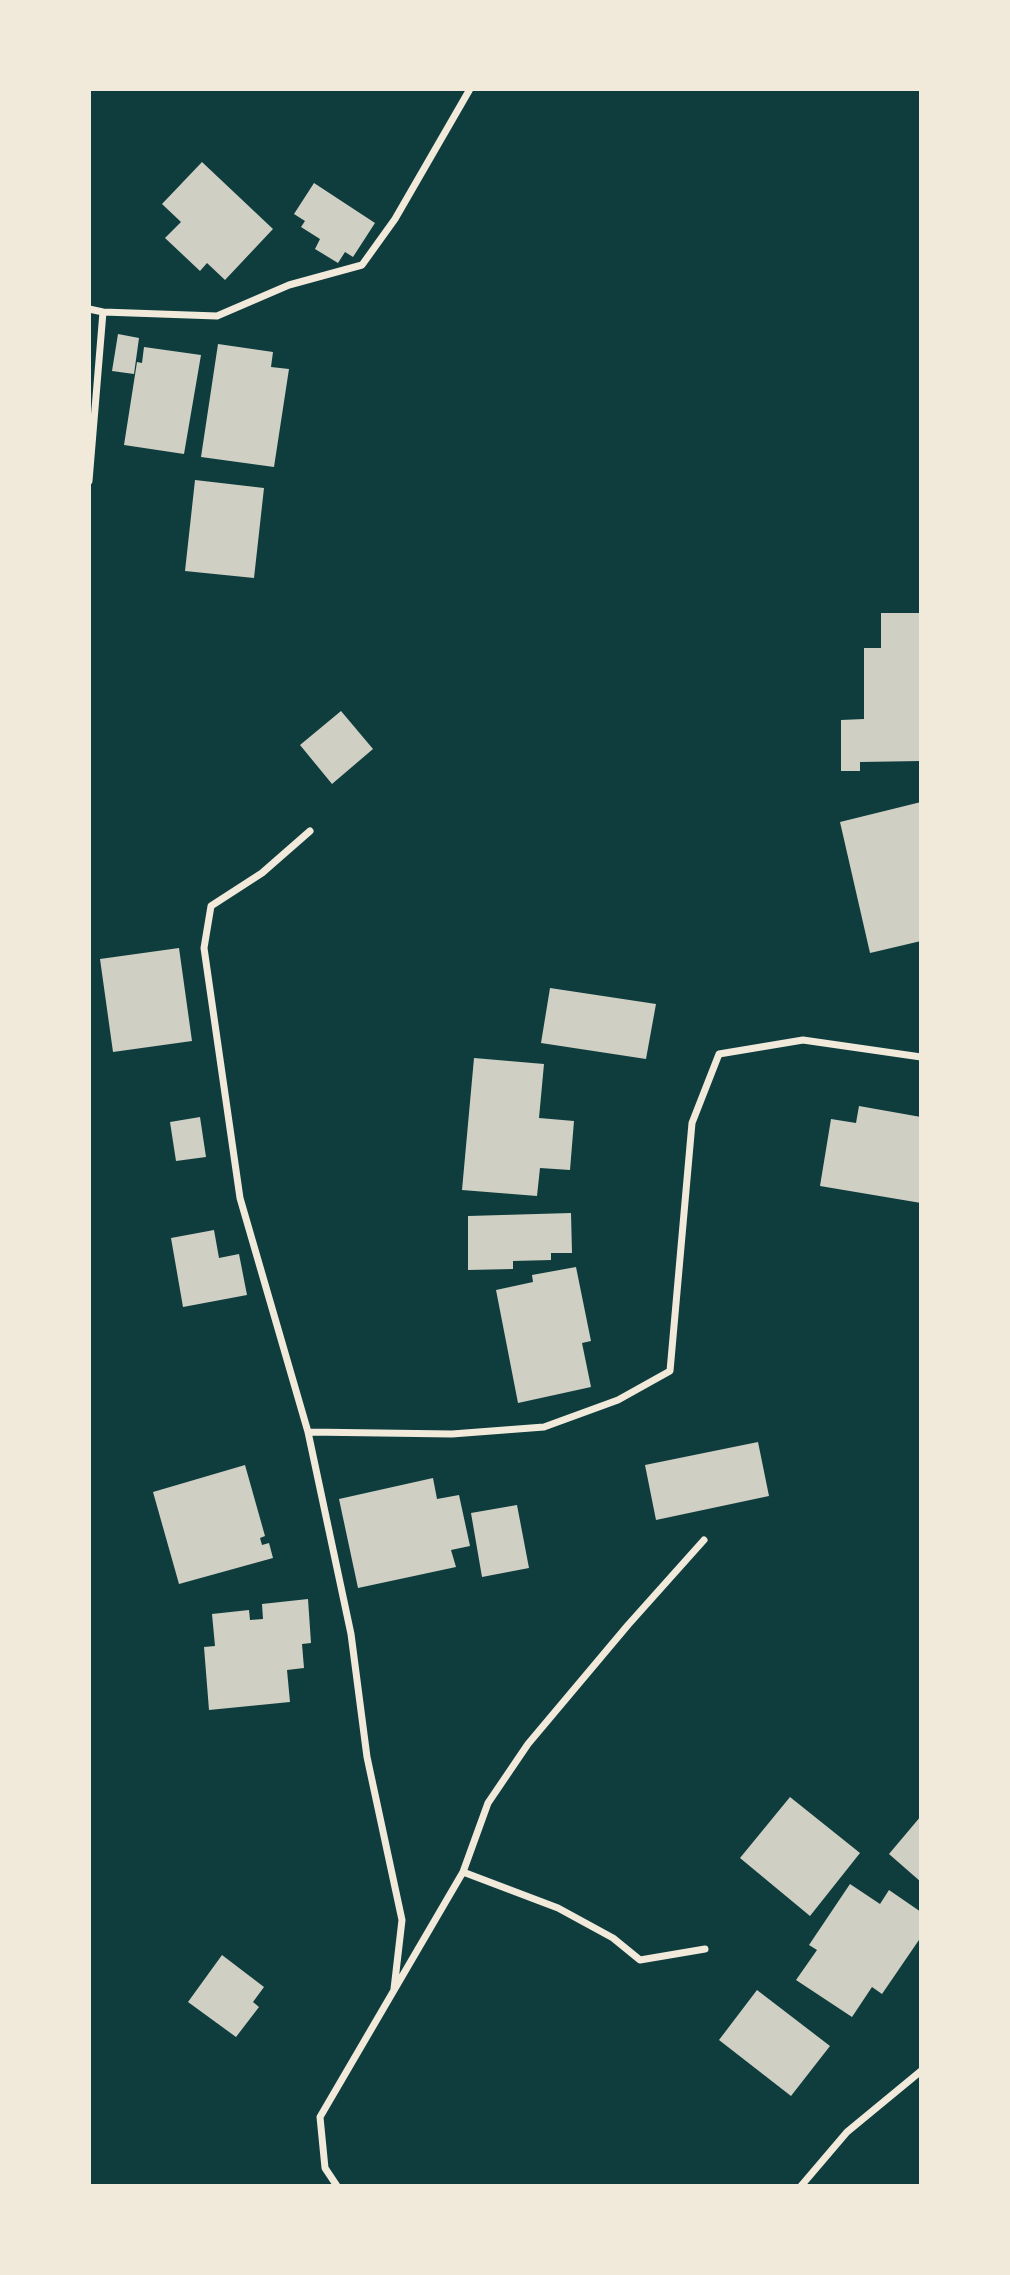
<!DOCTYPE html>
<style>
body{margin:0}
#map{position:relative;width:1010px;height:2275px;overflow:hidden;background:#0f3d3e;font-family:"Titillium Web",sans-serif}
canvas{display:block}
.frame{position:absolute;inset:0;border:91px solid #f1e9da;pointer-events:none}
</style>
<div id="map">
<canvas width="1010" height="2275"></canvas>
<div class="frame"></div>
</div>
<script>
const c = document.querySelector('canvas').getContext('2d');
c.lineJoin = 'round';
function fill(path, color) { c.fillStyle = color; c.fill(path, 'evenodd'); }
const poly = rows => new Path2D(rows.map(r => 'M' + r).join(''));
function trace(path, color, width, dash) { c.strokeStyle = color; c.lineWidth = width; c.lineCap = dash ? 'butt' : 'round'; c.setLineDash(dash || []); c.stroke(path); }
const building = poly([
 [202,162,273,229,225,280,207,263,200,271,165,238,181,222,162,204],
 [314,183,375,223,353,257,345,252,338,263,315,249,320,239,301,227,305,221,294,214],
 [118,334,139,338,134,374,112,371],
 [218,344,273,352,271,367,289,369,274,467,201,457],
 [144,347,201,355,184,454,124,445,137,362,142,363],
 [195,480,264,488,254,578,185,571],
 [881,613,921,613,921,761,860,762,860,771,841,771,841,720,864,719,864,648,881,648],
 [341,711,373,749,332,784,300,745],
 [921,802,921,941,870,953,840,822],
 [179,948,192,1041,113,1052,100,959],
 [550,988,656,1004,646,1059,541,1043],
 [474,1058,544,1064,539,1118,574,1121,570,1170,540,1168,537,1196,462,1190],
 [859,1106,921,1117,921,1203,820,1186,831,1119,856,1123],
 [200,1117,206,1157,176,1161,170,1122],
 [571,1213,572,1253,551,1253,551,1260,513,1261,513,1269,468,1270,468,1216],
 [214,1230,219,1258,239,1254,247,1295,183,1307,171,1238],
 [576,1267,591,1341,582,1343,591,1387,518,1403,496,1290,533,1282,532,1275],
 [758,1442,769,1496,656,1520,645,1465],
 [245,1465,265,1536,260,1538,262,1545,269,1543,273,1558,179,1584,153,1492],
 [433,1478,437,1499,459,1495,470,1546,451,1550,456,1567,358,1588,339,1499],
 [517,1505,529,1568,482,1577,471,1513],
 [308,1599,311,1643,302,1644,304,1668,287,1670,290,1702,209,1710,204,1647,215,1646,212,1614,249,1610,250,1620,263,1619,262,1604],
 [790,1797,860,1853,810,1916,740,1858],
 [921,1816,921,1882,889,1854],
 [850,1884,880,1904,889,1890,921,1912,921,1937,882,1994,872,1987,852,2017,796,1980,817,1950,809,1945],
 [222,1955,264,1987,253,2002,259,2007,236,2037,188,2002],
 [757,1990,830,2046,791,2096,719,2040]
]);
const minor = poly([
 [89,309,103,312,217,316,289,285,362,265,395,219,470,89],
 [89,481,103,312],
 [310,831,262,873,211,906,204,948,240,1198,308,1432,351,1634,367,1757,402,1920,394,1989],
 [308,1432,452,1434,544,1427,618,1400,670,1371,692,1123,719,1054,803,1040,921,1057],
 [463,1872,488,1803,528,1744,628,1625,704,1540],
 [337,2186,325,2168,320,2117,463,1872,558,1908,613,1938,640,1960,705,1949],
 [801,2186,847,2132,921,2071]
]);
fill(building, '#cfcfc3');
trace(minor, '#f1e9da', 7);
</script>
